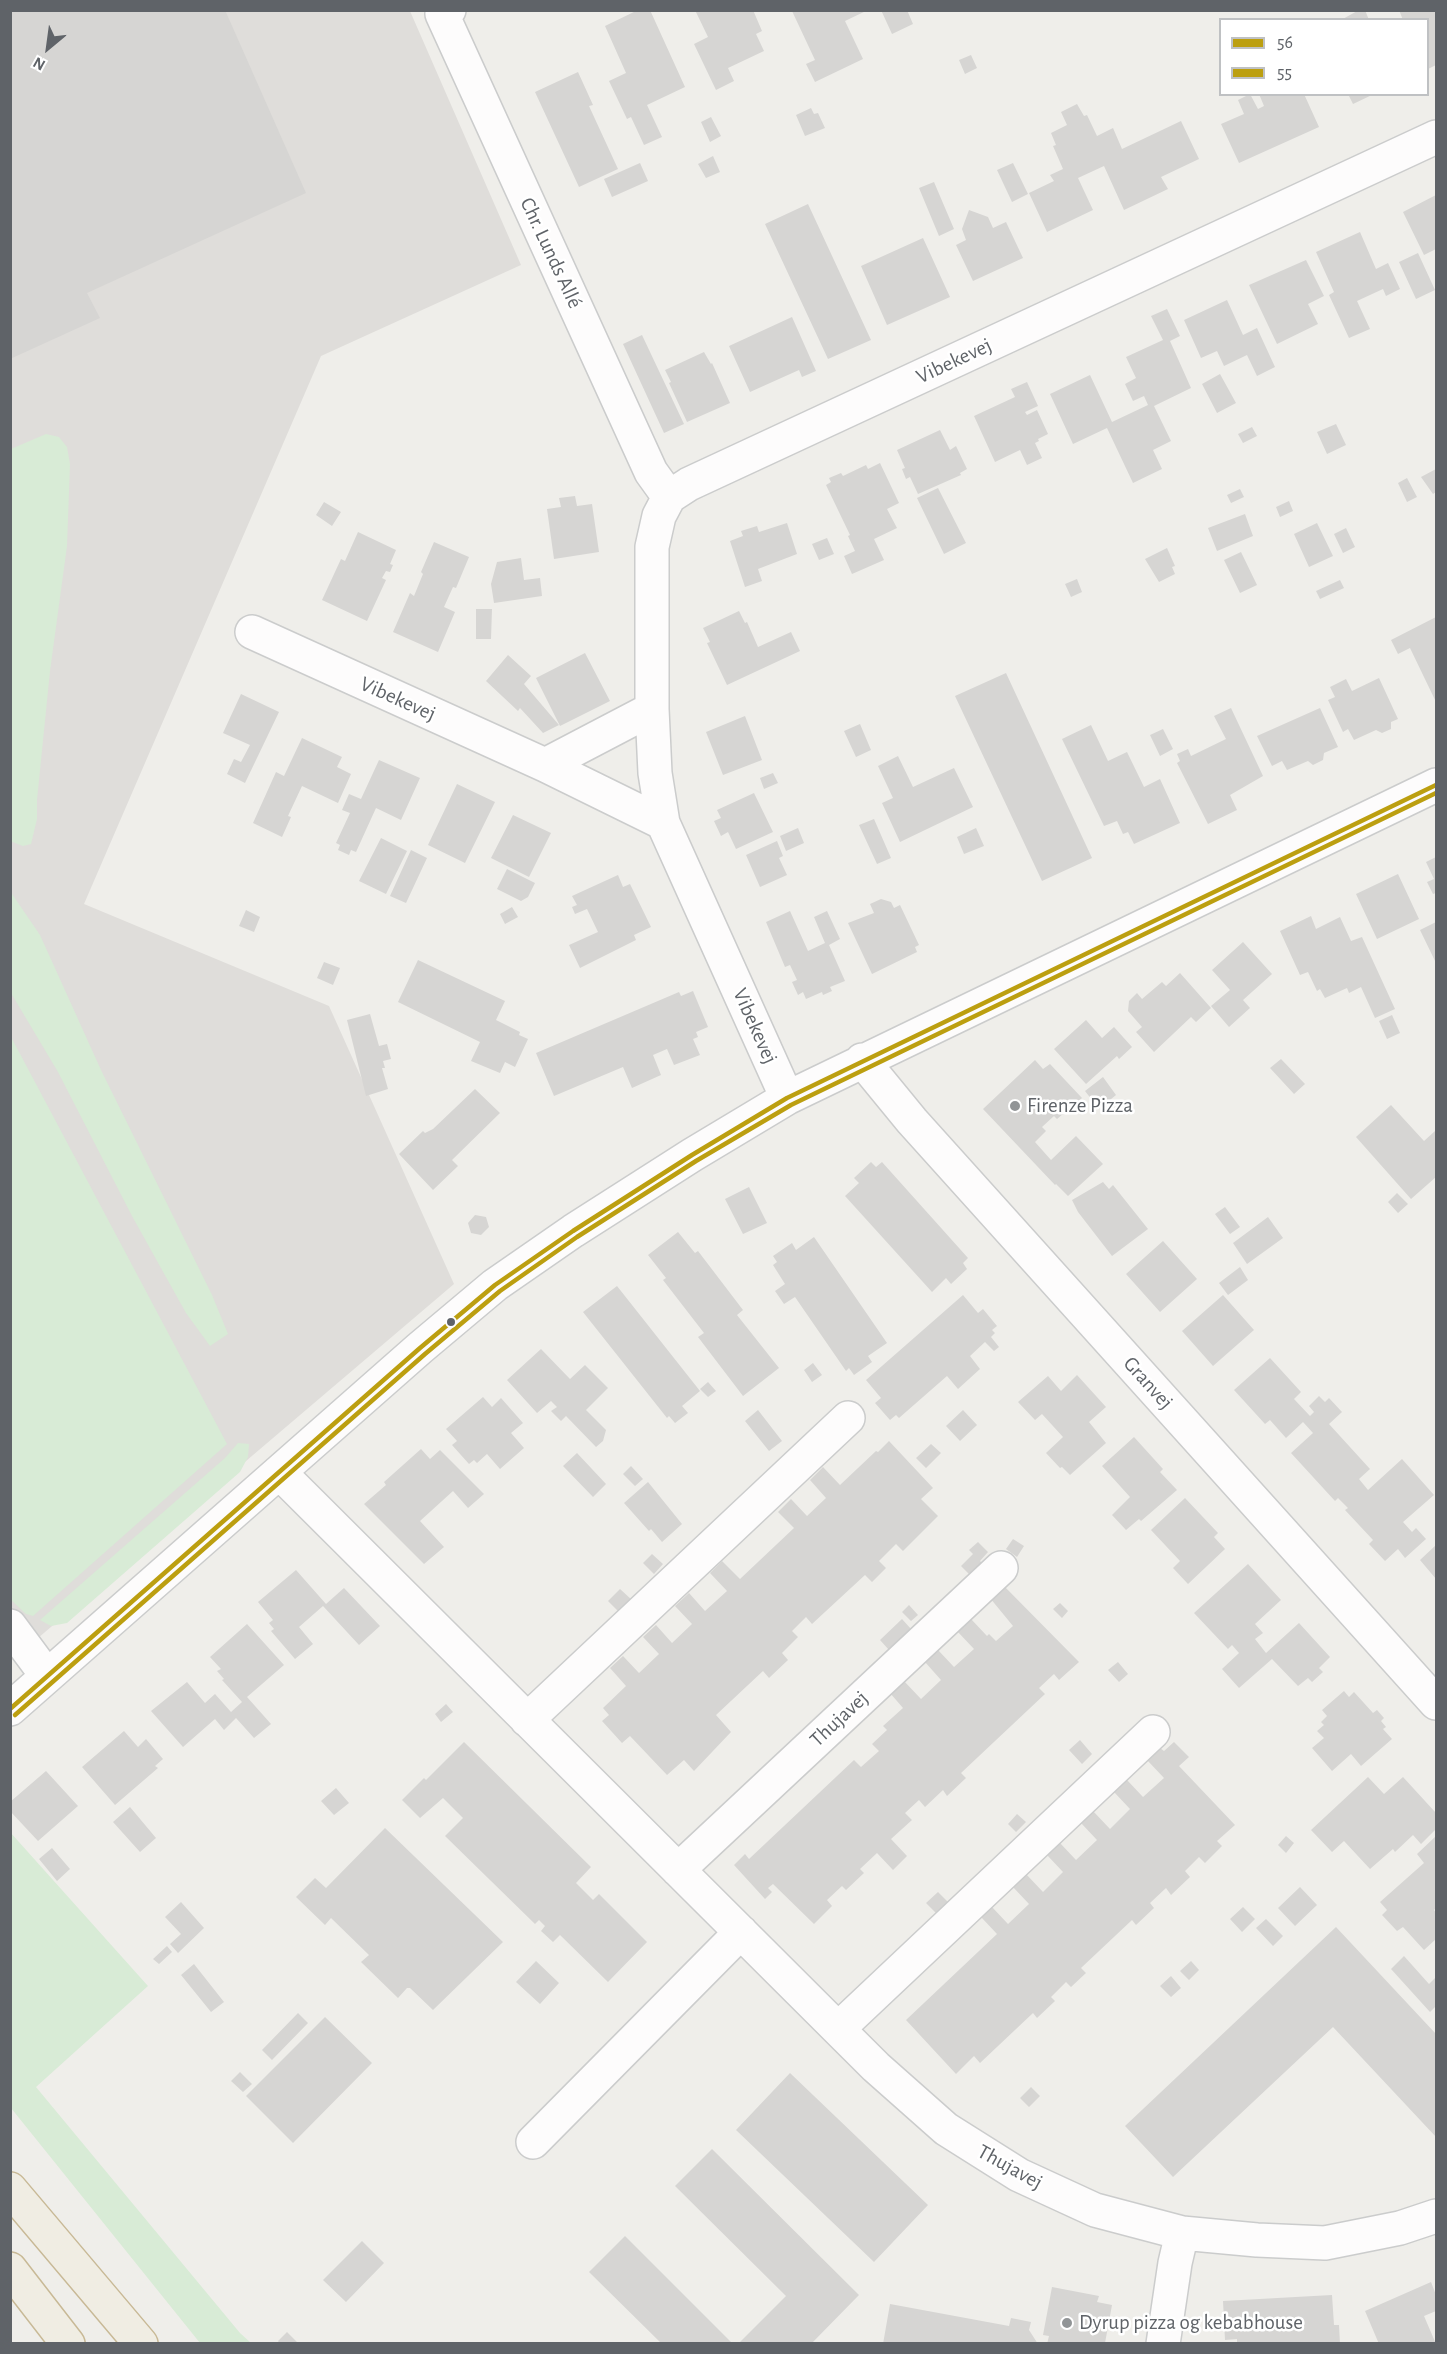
<!DOCTYPE html>
<meta charset="utf-8">
<style>
body{margin:0}
#map{position:relative;width:1447px;height:2354px;overflow:hidden;background:#efeeea;font-family:"Alegreya Sans",sans-serif}
canvas{display:block}
.frame{position:absolute;inset:0;border:12px solid #5f6368;pointer-events:none}
.legend{position:absolute;left:1219px;top:18px;width:210px;height:78px;box-sizing:border-box;background:#fff;border:2px solid #bfc1c3;margin:0;padding:8px 10px;list-style:none;font-size:18px;color:#5f6368}
.legend li{display:flex;align-items:center;gap:12px;height:30px}
.legend b{width:30px;border:2px solid #bfc1c3}
.north{position:absolute;left:18px;top:18px;width:60px;height:60px;-webkit-text-stroke:4px #fff;paint-order:stroke;rotate:209deg;font-size:16px;font-weight:700;line-height:24px;text-align:center;color:#5f6368}
.north::after{content:'';display:block;margin:auto;width:21px;height:27px;background:#5f6368;clip-path:polygon(50% 0,100% 100%,50% 72%,0 100%)}
</style>
<div id="map">
<canvas width="1447" height="2354"></canvas>
<div class="frame"></div>
<ul class="legend">
<li><b style="height:8px;background:#bc9f10"></b>56</li>
<li><b style="height:8px;background:#bc9f10"></b>55</li>
</ul>
<div class="north">N</div>
</div>
<script>
const c = document.querySelector('canvas').getContext('2d');
c.lineJoin = 'round';
function fill(path, color) { c.fillStyle = color; c.fill(path, 'evenodd'); }
const poly = rows => new Path2D(rows.map(r => 'M' + r).join(''));
function trace(path, color, width, dash) { c.strokeStyle = color; c.lineWidth = width; c.lineCap = dash ? 'butt' : 'round'; c.setLineDash(dash || []); c.stroke(path); }
function label(font, color, halo, rows, align = 'center') {
  c.font = font + ' "Alegreya Sans",sans-serif'; c.lineWidth = 5; c.setLineDash([]); c.textBaseline = 'middle'; c.strokeStyle = halo; c.fillStyle = color; for (const [text, x, y, turn = 0] of rows) {
    c.save(); c.translate(x, y); c.rotate((+turn || 0) * Math.PI / 180); c.textAlign = isNaN(turn) ? turn : align; if (halo) c.strokeText(text, 0, 0); c.fillText(text, 0, 0); c.restore();
  }
}
const industrial = poly([
 [11,11,410,11,521,265,321,356,84,904,329,1006,454,1284,11,1661]
]);
const green = poly([
 [46,434,59,437,67,447,70,464,67,546,50,671,37,800,37,819,31,844,23,846,10,841,11,449],
 [10,891,40,935,101,1070,212,1295,228,1334,210,1346,186,1313,132,1216,58,1072,11,993],
 [10,1035,227,1444,33,1616,26,1614,10,1599],
 [238,1443,249,1444,248,1457,240,1472,67,1623,51,1626,40,1620,225,1458],
 [10,1832,148,1986,36,2087,240,2333,251,2343,200,2343,11,2108]
]);
const building = poly([
 [10,10,225,10,306,193,87,293,100,318,10,359],
 [638,10,650,10,685,87,647,105,662,137,644,145,631,117,627,119,609,81,626,73,605,26],
 [695,10,753,10,762,31,756,34,764,51,728,68,734,81,716,90,694,44,708,37],
 [868,10,845,21,863,59,815,82,806,64,815,60,792,11],
 [881,10,907,10,913,24,892,34],
 [1359,10,1365,10,1369,20,1341,20],
 [1399,10,1436,10,1436,65,1428,69,1428,20,1403,20],
 [971,55,977,68,965,74,959,60],
 [578,72,593,105,589,106,618,169,579,187,535,92],
 [1250,94,1258,109,1264,106,1259,94,1304,94,1319,127,1239,163,1221,124,1244,114,1238,100],
 [1348,94,1374,94,1353,104],
 [1077,104,1084,116,1087,115,1097,136,1113,128,1122,149,1181,121,1199,159,1161,177,1168,189,1124,210,1104,166,1078,178,1093,210,1047,232,1029,193,1054,181,1050,175,1063,169,1053,146,1056,145,1051,133,1067,125,1061,112],
 [811,108,814,114,818,113,825,128,805,136,796,115],
 [711,117,721,136,710,142,701,122],
 [713,156,720,172,706,178,698,164],
 [640,163,648,181,612,197,604,179],
 [1013,163,1028,194,1012,202,997,170],
 [934,182,954,229,939,236,919,188],
 [1436,195,1436,249,1424,255,1403,212],
 [808,204,871,340,828,359,765,224],
 [969,210,988,217,993,228,1006,222,1023,258,973,281,956,245,966,240,962,229],
 [1360,232,1376,269,1388,263,1400,289,1386,296,1383,289,1357,301,1370,329,1349,338,1329,295,1334,292,1316,252],
 [923,238,950,297,887,325,861,266],
 [1418,253,1435,290,1416,299,1399,262],
 [1306,260,1324,296,1308,304,1318,324,1277,344,1249,285],
 [1227,300,1243,335,1257,328,1275,367,1257,376,1247,355,1224,366,1217,351,1201,358,1184,320],
 [1167,309,1180,336,1170,341,1191,388,1154,406,1171,441,1153,450,1162,469,1133,483,1107,428,1073,444,1050,394,1090,375,1112,422,1148,405,1144,396,1133,401,1125,384,1136,378,1126,357,1163,340,1151,316],
 [792,317,816,371,802,377,799,370,750,392,729,346],
 [642,335,684,424,664,433,623,344],
 [704,352,711,364,712,363,730,403,687,422,669,383,671,382,665,370],
 [1220,374,1236,403,1217,413,1202,384],
 [1027,382,1038,406,1025,412,1027,415,1037,410,1048,434,1038,439,1039,441,1035,443,1042,458,1027,465,1020,450,995,462,974,416,1015,397,1011,389],
 [1336,424,1346,445,1327,454,1317,432],
 [1252,427,1257,436,1243,443,1238,434],
 [940,430,950,450,956,446,967,469,960,473,961,475,918,494,910,477,906,479,902,469,905,468,897,450],
 [880,463,899,503,887,509,897,528,874,539,884,560,852,574,844,556,855,551,848,536,850,535,826,485,831,482,829,478,841,473,843,476,866,465,868,469],
 [1436,469,1436,492,1433,494,1421,477],
 [1407,478,1417,497,1407,502,1398,483],
 [938,488,966,543,944,554,917,498],
 [1240,489,1244,497,1231,503,1227,495],
 [575,496,577,506,592,504,599,552,554,559,547,509,561,507,559,498],
 [1289,501,1293,511,1280,517,1276,507],
 [324,502,341,512,332,526,316,515],
 [1245,514,1253,536,1217,551,1208,528],
 [787,523,797,554,758,569,762,581,745,587,730,541,743,536,741,531,757,526,759,532],
 [1317,523,1333,556,1309,567,1294,534],
 [1346,528,1355,547,1343,553,1334,534],
 [358,532,396,550,390,564,393,565,390,572,386,571,382,578,386,580,367,621,322,600,341,559,345,561],
 [827,538,834,554,819,560,812,544],
 [434,542,469,557,456,588,453,587,444,607,455,612,438,652,393,632,410,593,414,596,423,574,421,572],
 [1167,548,1175,566,1172,567,1175,574,1159,582,1145,559],
 [1241,552,1257,585,1240,593,1224,560],
 [521,558,524,580,540,578,542,596,494,603,491,584,497,562],
 [1077,579,1082,592,1071,597,1065,584],
 [1340,580,1344,588,1320,599,1316,591],
 [476,609,492,609,491,639,476,639],
 [739,611,745,623,747,622,758,647,791,632,800,651,727,685,707,643,710,642,703,628],
 [1436,617,1436,702,1410,648,1398,654,1391,640],
 [585,653,610,701,560,726,536,678],
 [508,655,531,676,524,684,559,725,543,733,520,708,518,711,486,681],
 [1006,673,1092,858,1042,881,955,696],
 [1379,678,1398,719,1391,722,1391,729,1382,733,1376,730,1354,740,1348,729,1343,732,1328,700,1335,697,1330,687,1346,679,1352,691],
 [241,694,279,712,245,783,227,774,234,759,241,762,250,745,223,733],
 [1231,708,1263,776,1230,795,1237,810,1208,824,1177,763,1180,761,1177,754,1188,749,1191,756,1226,739,1214,716],
 [1320,708,1338,747,1324,753,1323,760,1313,765,1308,761,1287,770,1282,761,1272,766,1257,736],
 [745,716,762,760,723,775,706,732],
 [860,724,871,750,856,757,844,731],
 [1091,725,1108,761,1127,752,1144,787,1160,779,1180,823,1134,844,1128,832,1123,834,1117,821,1104,826,1062,739],
 [1163,729,1173,749,1160,756,1150,735],
 [302,738,342,757,337,767,351,774,338,803,302,786,288,816,291,817,282,837,253,823,276,772,284,776],
 [898,756,913,787,954,768,973,807,900,842,882,803,893,798,878,766],
 [379,760,420,778,401,820,376,808,356,852,351,850,349,855,338,850,340,845,336,843,350,813,342,810,349,794,361,799],
 [773,773,778,783,764,789,760,778],
 [457,784,495,802,465,863,428,845],
 [754,793,773,832,736,849,728,832,721,836,714,821,721,818,717,810],
 [513,815,551,833,529,877,491,858],
 [874,819,891,858,877,864,859,825],
 [798,828,804,843,786,851,780,836],
 [976,828,984,846,964,854,957,837],
 [381,838,407,851,386,894,359,881],
 [777,841,783,856,779,858,787,875,760,887,746,855],
 [411,850,427,858,406,903,390,896],
 [1436,857,1436,893,1433,894,1427,882,1434,879,1426,862],
 [507,869,535,883,528,897,521,901,497,889],
 [1398,874,1419,919,1377,939,1356,894],
 [618,875,623,887,630,884,651,927,634,935,636,940,580,968,569,945,598,932,587,909,575,914,572,907,577,905,572,896],
 [881,899,891,902,894,908,900,905,919,945,915,947,917,952,872,974,848,923,874,913,870,904],
 [512,907,518,917,505,924,500,914],
 [246,910,260,917,254,932,239,926],
 [790,911,808,951,825,943,814,917,827,911,840,939,829,945,845,981,830,987,832,991,823,995,822,992,806,999,803,992,798,995,792,982,797,980,790,965,785,967,766,922],
 [1311,916,1316,929,1340,917,1351,941,1362,937,1395,1009,1375,1018,1361,987,1349,993,1347,988,1325,998,1320,989,1317,991,1308,972,1300,975,1280,931],
 [1436,922,1436,963,1420,930],
 [1243,942,1272,974,1243,1000,1250,1008,1229,1027,1211,1006,1230,990,1212,970],
 [418,960,505,1001,496,1020,520,1032,519,1035,528,1039,515,1067,505,1062,500,1073,471,1061,480,1042,398,1002],
 [324,962,340,968,333,985,317,978],
 [1180,973,1211,1008,1196,1022,1191,1017,1154,1052,1136,1032,1142,1027,1128,1011,1129,1001,1137,993,1142,999,1162,982,1166,986],
 [693,991,708,1027,696,1032,698,1037,693,1039,700,1055,674,1065,667,1049,653,1055,661,1075,632,1088,623,1067,554,1096,536,1053,679,992,681,996],
 [370,1014,379,1046,387,1044,391,1059,383,1061,385,1068,382,1068,388,1089,366,1096,347,1020],
 [1392,1015,1400,1033,1387,1039,1379,1021],
 [1086,1020,1102,1038,1114,1027,1132,1047,1119,1059,1117,1056,1086,1084,1054,1049],
 [1281,1059,1305,1084,1294,1094,1270,1068],
 [1035,1060,1043,1069,1050,1064,1082,1098,1057,1119,1054,1116,1042,1127,1046,1131,1035,1142,1051,1160,1076,1136,1103,1164,1068,1196,1056,1184,1055,1185,983,1109],
 [1103,1077,1116,1095,1099,1109,1085,1091],
 [475,1089,500,1113,452,1160,458,1166,433,1190,399,1154,423,1131,425,1133,433,1129],
 [1391,1105,1424,1141,1435,1131,1436,1133,1436,1177,1411,1199,1356,1137],
 [871,1162,876,1167,882,1162,968,1258,963,1263,967,1269,951,1284,946,1278,932,1292,845,1196,859,1183,854,1178],
 [1103,1182,1109,1189,1113,1185,1148,1229,1112,1256,1078,1212,1072,1200],
 [749,1187,767,1223,743,1234,725,1199],
 [1397,1193,1408,1204,1398,1213,1388,1202],
 [1225,1207,1240,1227,1230,1234,1215,1214],
 [475,1215,486,1217,489,1227,481,1235,471,1233,468,1223],
 [1268,1217,1283,1238,1247,1264,1233,1243],
 [678,1232,695,1253,698,1251,743,1310,737,1315,779,1368,743,1396,698,1337,704,1333,663,1280,666,1278,648,1255],
 [814,1237,887,1343,868,1356,872,1362,854,1375,849,1368,846,1371,795,1297,784,1304,775,1291,785,1284,773,1265,777,1262,773,1256,792,1243,796,1250],
 [1163,1241,1197,1279,1160,1312,1126,1274],
 [1240,1267,1248,1280,1228,1295,1219,1283],
 [617,1286,700,1391,682,1406,688,1413,675,1423,669,1416,667,1418,583,1312],
 [963,1295,978,1313,983,1309,997,1326,992,1330,995,1333,991,1337,999,1347,994,1351,985,1342,970,1356,980,1369,958,1389,947,1376,899,1418,896,1415,890,1420,875,1403,881,1398,866,1380],
 [1223,1295,1254,1330,1213,1366,1182,1331],
 [541,1349,570,1379,585,1365,608,1388,586,1410,606,1430,603,1441,596,1447,566,1416,561,1421,551,1411,557,1407,551,1401,537,1413,507,1380],
 [1270,1358,1301,1392,1294,1399,1310,1416,1314,1412,1309,1406,1319,1396,1325,1402,1329,1398,1342,1412,1329,1424,1370,1469,1359,1479,1368,1490,1402,1459,1434,1495,1403,1522,1412,1532,1416,1528,1426,1539,1405,1558,1398,1549,1385,1561,1369,1544,1373,1540,1345,1510,1348,1508,1338,1498,1335,1501,1291,1453,1313,1433,1303,1422,1286,1438,1270,1420,1265,1424,1234,1390],
 [813,1363,822,1375,812,1382,804,1370],
 [1077,1375,1106,1407,1089,1422,1106,1443,1070,1475,1062,1467,1060,1468,1046,1453,1063,1437,1042,1414,1035,1420,1018,1402,1048,1376,1061,1391],
 [708,1382,716,1391,708,1397,700,1389],
 [483,1397,492,1407,501,1398,523,1423,511,1433,524,1448,500,1469,487,1454,477,1463,474,1460,469,1464,452,1445,457,1441,446,1429],
 [758,1410,782,1441,769,1451,745,1421],
 [963,1410,977,1425,960,1441,946,1426],
 [1134,1437,1163,1469,1160,1472,1177,1490,1141,1521,1139,1519,1126,1530,1112,1515,1130,1497,1102,1466],
 [889,1441,933,1488,921,1499,938,1516,903,1551,896,1544,879,1561,886,1568,872,1582,865,1575,812,1624,806,1617,792,1631,798,1637,782,1653,788,1660,769,1678,763,1671,716,1715,731,1732,694,1771,684,1760,667,1775,630,1736,622,1743,602,1721,609,1715,603,1708,626,1686,610,1668,623,1656,639,1673,659,1654,643,1637,656,1625,672,1643,692,1624,675,1606,689,1593,705,1611,727,1591,710,1573,722,1561,740,1579,794,1528,778,1512,791,1499,807,1516,826,1498,810,1480,823,1467,840,1485,876,1451,878,1452],
 [931,1444,941,1453,926,1468,916,1458],
 [421,1449,430,1459,440,1450,484,1494,468,1508,453,1491,420,1521,444,1547,424,1564,364,1504,386,1485,384,1482],
 [577,1453,606,1484,593,1497,563,1466],
 [631,1466,643,1479,635,1486,623,1474],
 [648,1482,682,1524,662,1542,651,1529,649,1531,624,1503],
 [1185,1498,1218,1533,1214,1537,1225,1549,1188,1584,1173,1568,1180,1561,1151,1530],
 [1013,1539,1024,1546,1017,1557,1006,1549],
 [978,1542,988,1552,980,1561,982,1563,970,1575,961,1566,973,1554,969,1550],
 [1436,1545,1436,1579,1420,1560],
 [652,1554,663,1564,654,1574,643,1563],
 [1248,1564,1281,1600,1255,1624,1263,1633,1255,1639,1266,1653,1299,1623,1330,1657,1319,1668,1323,1672,1312,1682,1308,1678,1298,1686,1272,1659,1239,1688,1222,1669,1239,1653,1232,1645,1228,1649,1194,1613],
 [296,1570,326,1604,344,1588,380,1626,359,1645,323,1606,299,1627,313,1644,295,1659,271,1631,274,1629,269,1623,273,1620,258,1602],
 [1003,1585,1079,1662,1059,1680,1054,1674,1039,1688,1045,1694,961,1773,966,1778,947,1796,943,1790,925,1807,919,1800,905,1813,912,1820,891,1839,907,1856,893,1870,877,1853,860,1869,864,1873,846,1890,842,1886,827,1900,832,1906,814,1924,773,1884,768,1888,772,1892,765,1899,734,1865,745,1854,749,1859,854,1760,861,1767,879,1751,872,1744,887,1730,883,1726,903,1708,890,1693,904,1681,921,1699,941,1680,925,1662,938,1650,954,1667,974,1649,957,1631,971,1619,987,1636,989,1634,996,1641,1013,1626,990,1598],
 [620,1589,632,1600,619,1612,608,1601],
 [1060,1603,1068,1611,1062,1618,1053,1609],
 [909,1605,918,1615,911,1621,902,1612],
 [902,1619,911,1629,889,1650,880,1640],
 [247,1624,284,1665,247,1697,271,1724,254,1738,236,1718,224,1730,215,1719,183,1747,151,1711,187,1682,205,1703,215,1694,231,1712,242,1702,222,1680,224,1679,217,1671,221,1669,210,1657],
 [1118,1662,1128,1674,1119,1682,1108,1670],
 [1344,1691,1349,1697,1354,1692,1373,1713,1377,1710,1384,1718,1381,1721,1386,1727,1383,1729,1392,1739,1361,1766,1351,1754,1332,1771,1312,1748,1324,1738,1317,1731,1324,1725,1321,1722,1327,1716,1322,1710],
 [446,1704,453,1712,441,1722,435,1714],
 [124,1731,138,1747,146,1739,163,1759,155,1766,158,1768,115,1805,82,1767],
 [1080,1740,1092,1754,1082,1764,1069,1750],
 [464,1742,591,1867,576,1883,593,1900,599,1894,647,1942,608,1982,560,1935,553,1942,541,1931,545,1926,539,1920,535,1924,445,1836,463,1818,443,1798,420,1818,402,1800,424,1778,426,1780],
 [1174,1742,1189,1757,1179,1766,1235,1825,1217,1841,1222,1846,1205,1863,1199,1857,1185,1871,1190,1877,1171,1895,1166,1888,1150,1903,1154,1908,1136,1925,1132,1920,1081,1968,1086,1973,1071,1987,1066,1982,1051,1997,1055,2001,1037,2018,1033,2013,980,2063,974,2056,956,2074,906,2020,997,1934,981,1917,992,1907,1008,1924,1029,1904,1012,1886,1026,1874,1043,1892,1063,1872,1047,1855,1060,1843,1076,1860,1097,1840,1081,1823,1093,1811,1110,1829,1130,1809,1114,1792,1127,1780,1143,1797,1164,1778,1147,1760,1160,1748,1164,1751],
 [46,1771,78,1806,38,1841,10,1811,10,1802],
 [1368,1777,1384,1794,1403,1777,1436,1813,1436,1829,1421,1844,1413,1835,1395,1852,1393,1849,1370,1869,1344,1841,1332,1852,1311,1830],
 [336,1788,349,1803,334,1815,321,1801],
 [130,1807,156,1838,140,1852,113,1822],
 [1017,1814,1026,1822,1016,1832,1008,1824],
 [385,1828,503,1942,433,2010,410,1988,407,1988,398,1998,361,1962,369,1955,331,1918,325,1925,296,1897,315,1878,326,1888],
 [1286,1836,1294,1843,1286,1853,1278,1845],
 [1436,1836,1436,1908,1434,1910,1436,1913,1436,1939,1424,1950,1403,1927,1397,1931,1382,1915,1387,1910,1380,1902,1424,1863,1417,1854],
 [52,1848,70,1869,57,1881,39,1859],
 [1300,1887,1317,1905,1295,1926,1278,1908],
 [938,1892,948,1902,936,1913,926,1903],
 [181,1902,204,1928,178,1953,170,1944,181,1934,165,1917],
 [1243,1907,1255,1919,1242,1932,1230,1919],
 [1266,1919,1283,1936,1273,1946,1256,1928],
 [1336,1927,1436,2034,1436,2137,1333,2027,1173,2177,1125,2126],
 [167,1946,172,1952,159,1964,153,1959],
 [1404,1956,1429,1984,1436,1977,1436,2006,1430,2012,1391,1969],
 [536,1961,559,1983,540,2004,516,1982],
 [1191,1961,1199,1970,1189,1980,1180,1971],
 [194,1964,224,2002,211,2012,181,1975],
 [1171,1976,1181,1988,1171,1997,1160,1986],
 [298,2013,308,2023,272,2060,262,2050],
 [325,2017,372,2063,293,2143,246,2096],
 [240,2072,252,2084,243,2092,231,2081],
 [790,2073,928,2205,874,2262,736,2130],
 [1031,2087,1040,2096,1029,2107,1020,2098],
 [712,2149,859,2295,811,2344,738,2344,786,2296,675,2186],
 [625,2236,733,2344,662,2344,589,2272],
 [362,2241,384,2263,346,2302,323,2280],
 [1431,2282,1436,2295,1436,2311,1424,2316,1436,2344,1379,2344,1365,2311],
 [1052,2287,1099,2296,1097,2302,1112,2305,1105,2343,1047,2344,1049,2336,1043,2335],
 [1332,2295,1334,2325,1339,2325,1340,2344,1237,2344,1237,2339,1225,2340,1223,2301],
 [890,2304,1009,2326,1011,2318,1031,2322,1029,2330,1038,2344,883,2344],
 [287,2332,299,2344,280,2344,278,2341]
]);
const minor = poly([
 [449,10,442,14,651,472,669,497],
 [252,632,545,765,663,823],
 [545,765,652,709],
 [862,1060,912,1121,1436,1703],
 [787,1098,663,823,655,773,652,709,652,547,659,516,669,497,689,484,1436,137],
 [279,1472,876,2067,946,2129,1019,2175,1095,2210,1182,2233,1257,2240,1325,2243,1400,2228,1436,2216],
 [10,1626,47,1676],
 [10,1709,420,1348,495,1285,573,1231,692,1155,787,1098,1436,785],
 [527,1720,848,1418],
 [678,1870,1001,1568],
 [838,2029,1153,1732],
 [533,2142,741,1932],
 [1163,2344,1175,2263,1182,2233]
]);
const highway = poly([
 [10,2189,141,2344],
 [10,2269,68,2344]
]);
const bus1 = poly([
 [10,1709,420,1348,495,1285,573,1231,692,1155,787,1098,1436,785]
]);
const bus2 = poly([
 [15,1715,425,1354,500,1291,577,1237,696,1161,791,1105,1436,793]
]);
const markers = [
 [1015,1106,6,"#919496"],
 [451,1322,5,"#5f6368"],
 [1067,2323,6,"#919496"]
];
const streetNames = [
 ["Chr. Lunds Allé",551,253,65],
 ["Vibekevej",954,361,-25],
 ["Vibekevej",398,699,24],
 ["Vibekevej",755,1026,66],
 ["Granvej",1148,1383,48],
 ["Thujavej",839,1719,-43],
 ["Thujavej",1010,2167,29]
];
const poiNames = [
 ["Firenze Pizza",1027,1106],
 ["Dyrup pizza og kebabhouse",1079,2323]
];
fill(industrial, '#dfddda');
fill(green, '#d8ebd6');
fill(building, '#d6d5d3');
trace(minor, '#cbcccc', 36);
trace(highway, '#c8b996', 36);
trace(minor, '#fdfcfc', 33);
trace(highway, '#f0ede3', 33);
trace(bus1, '#bc9f10', 4.5);
trace(bus2, '#bc9f10', 4.5);
for (const [x, y, r, color] of markers) { const dot = new Path2D(); dot.arc(x, y, r, 0, 2 * Math.PI); c.fillStyle = color; c.fill(dot); trace(dot, '#fff', 2); }
label('21px', '#5f6368', '#fff', streetNames);
label('21px', '#5f6368', '#fff', poiNames, 'left');
</script>
